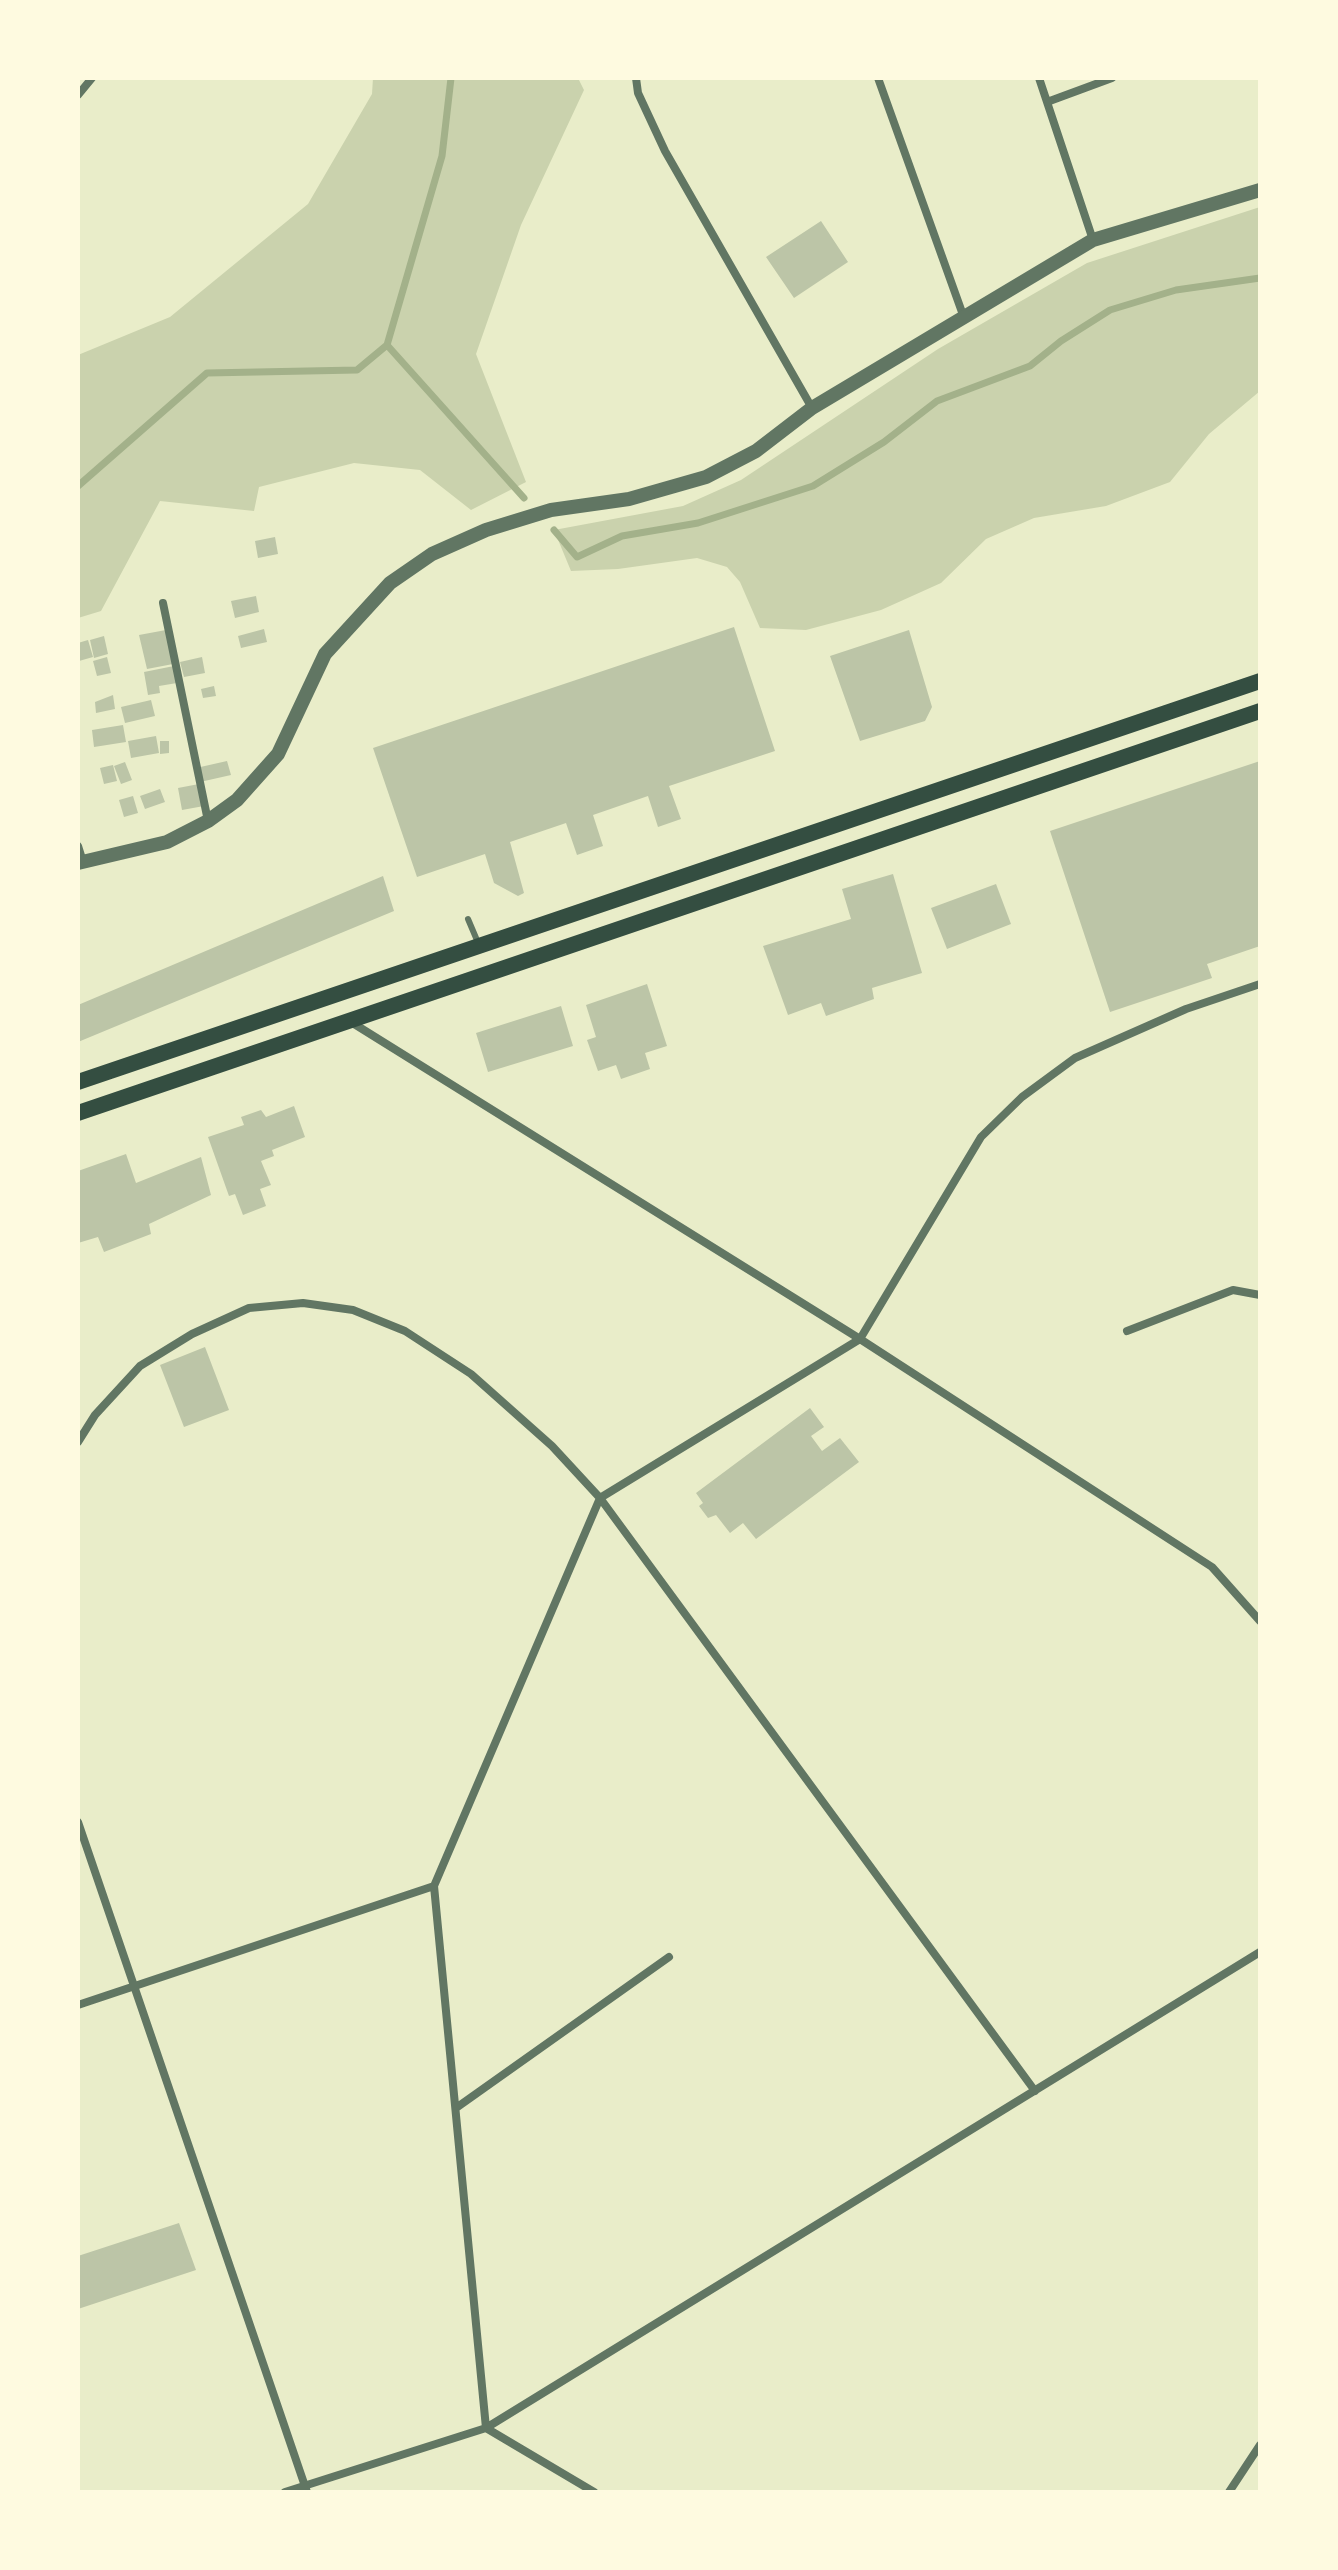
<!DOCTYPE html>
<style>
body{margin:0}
#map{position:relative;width:1338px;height:2570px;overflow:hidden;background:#e9edc9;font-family:"PT Sans Narrow",sans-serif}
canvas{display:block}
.frame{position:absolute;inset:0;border:80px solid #fefae0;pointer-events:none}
</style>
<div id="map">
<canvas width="1338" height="2570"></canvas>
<div class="frame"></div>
</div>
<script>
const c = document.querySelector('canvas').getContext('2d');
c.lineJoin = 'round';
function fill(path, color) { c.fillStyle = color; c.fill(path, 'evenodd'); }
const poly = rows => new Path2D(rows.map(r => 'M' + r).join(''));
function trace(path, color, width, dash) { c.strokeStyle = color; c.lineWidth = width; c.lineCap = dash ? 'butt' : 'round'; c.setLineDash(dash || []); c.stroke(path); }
const green = poly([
 [373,78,578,78,584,90,521,225,476,354,526,482,471,510,420,470,354,463,259,487,254,511,160,501,101,611,78,618,78,355,170,317,308,204,372,94],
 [1260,207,1260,391,1209,434,1170,482,1106,506,1034,518,986,539,941,583,881,610,806,630,760,628,740,582,727,567,697,558,618,569,571,571,554,530,683,506,741,480,938,349,1087,263]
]);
const stream = poly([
 [387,345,524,498],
 [78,486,207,373,357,370,387,345,442,156,451,78],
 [554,530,577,557,622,536,698,523,813,486,884,442,937,401,1030,366,1061,341,1110,310,1176,290,1260,278]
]);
const building = poly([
 [821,221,848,262,794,298,766,257],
 [275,537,278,554,258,558,255,541],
 [256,596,259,612,235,618,231,601],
 [734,627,775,751,669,786,681,819,658,827,648,796,593,815,603,846,577,855,566,823,510,842,524,893,518,896,494,883,485,854,417,877,373,748],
 [264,629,267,642,241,648,238,636],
 [166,630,173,664,147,669,139,635],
 [909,630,932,707,925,721,860,741,830,656],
 [104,636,108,654,94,658,90,640],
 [88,640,93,657,79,661,78,643],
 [107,657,111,673,97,676,93,661],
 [202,657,205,673,184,677,180,662],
 [174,666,177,683,159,686,160,693,148,695,144,672],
 [214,686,216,696,203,698,201,689],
 [113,695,115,709,96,713,95,702],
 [151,700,155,716,125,723,121,707],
 [123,725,126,742,94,747,92,730],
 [156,736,159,753,131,758,128,741],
 [160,741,169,741,169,753,160,754],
 [227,761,231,775,200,782,196,768],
 [1260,761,1260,946,1207,964,1212,978,1110,1012,1050,831],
 [125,762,132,780,121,784,114,766],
 [113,765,117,781,104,784,100,768],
 [199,784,204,806,182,810,178,788],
 [160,789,165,802,145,809,140,796],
 [133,796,138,813,124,817,119,800],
 [893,874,922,973,872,988,874,999,826,1016,821,1003,788,1015,763,946,851,919,842,889],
 [383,876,394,911,78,1042,78,1005],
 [996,884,1011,924,947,949,931,908],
 [647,984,667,1046,645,1053,650,1069,621,1079,616,1065,598,1071,587,1040,596,1037,586,1005],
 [561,1006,573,1046,488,1072,476,1033],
 [294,1106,305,1137,272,1150,274,1156,261,1161,271,1185,260,1189,266,1206,243,1215,235,1194,229,1196,208,1137,244,1125,241,1117,261,1110,266,1117],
 [126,1154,136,1183,201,1157,211,1195,149,1224,151,1234,104,1252,98,1237,78,1243,78,1171],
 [205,1347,229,1410,184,1427,160,1365],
 [810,1408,824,1427,811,1436,822,1451,840,1438,859,1462,756,1539,743,1523,730,1533,716,1515,708,1518,699,1506,703,1503,696,1493],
 [179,2223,196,2270,78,2309,78,2256]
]);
const service = poly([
 [468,919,479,945]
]);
const minor = poly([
 [636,78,638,93,665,151,812,408],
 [878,78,963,315],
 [1039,78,1093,240],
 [78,95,92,78],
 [1047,102,1112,78],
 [163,603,208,821],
 [78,846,83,862],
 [351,1022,860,1339,1212,1567,1260,1621],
 [1127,1331,1233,1290,1260,1295],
 [78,1442,95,1415,140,1366,192,1334,249,1308,303,1303,353,1310,405,1331,471,1374,552,1446,600,1498,1035,2091],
 [78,1822,307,2492],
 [78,2005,434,1886],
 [456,2108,669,1957],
 [486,2428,434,1886,600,1498,860,1339,981,1137,1022,1097,1075,1058,1186,1009,1260,984],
 [486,2428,594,2492],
 [285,2492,486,2428,1260,1952],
 [1229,2492,1260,2445]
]);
const tertiary = poly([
 [78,863,167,842,208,821,237,800,278,754,325,654,390,583,432,554,486,530,551,510,629,499,706,477,756,451,812,408,1093,240,1260,190]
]);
const secondary = poly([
 [78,1082,1260,681],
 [78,1113,1260,711]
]);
fill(green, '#cad2ad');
trace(stream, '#a3b18a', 7);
fill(building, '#bcc5a7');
trace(service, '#617663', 6);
trace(minor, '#617663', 8);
trace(tertiary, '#617663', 14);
trace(secondary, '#344e41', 16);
</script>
